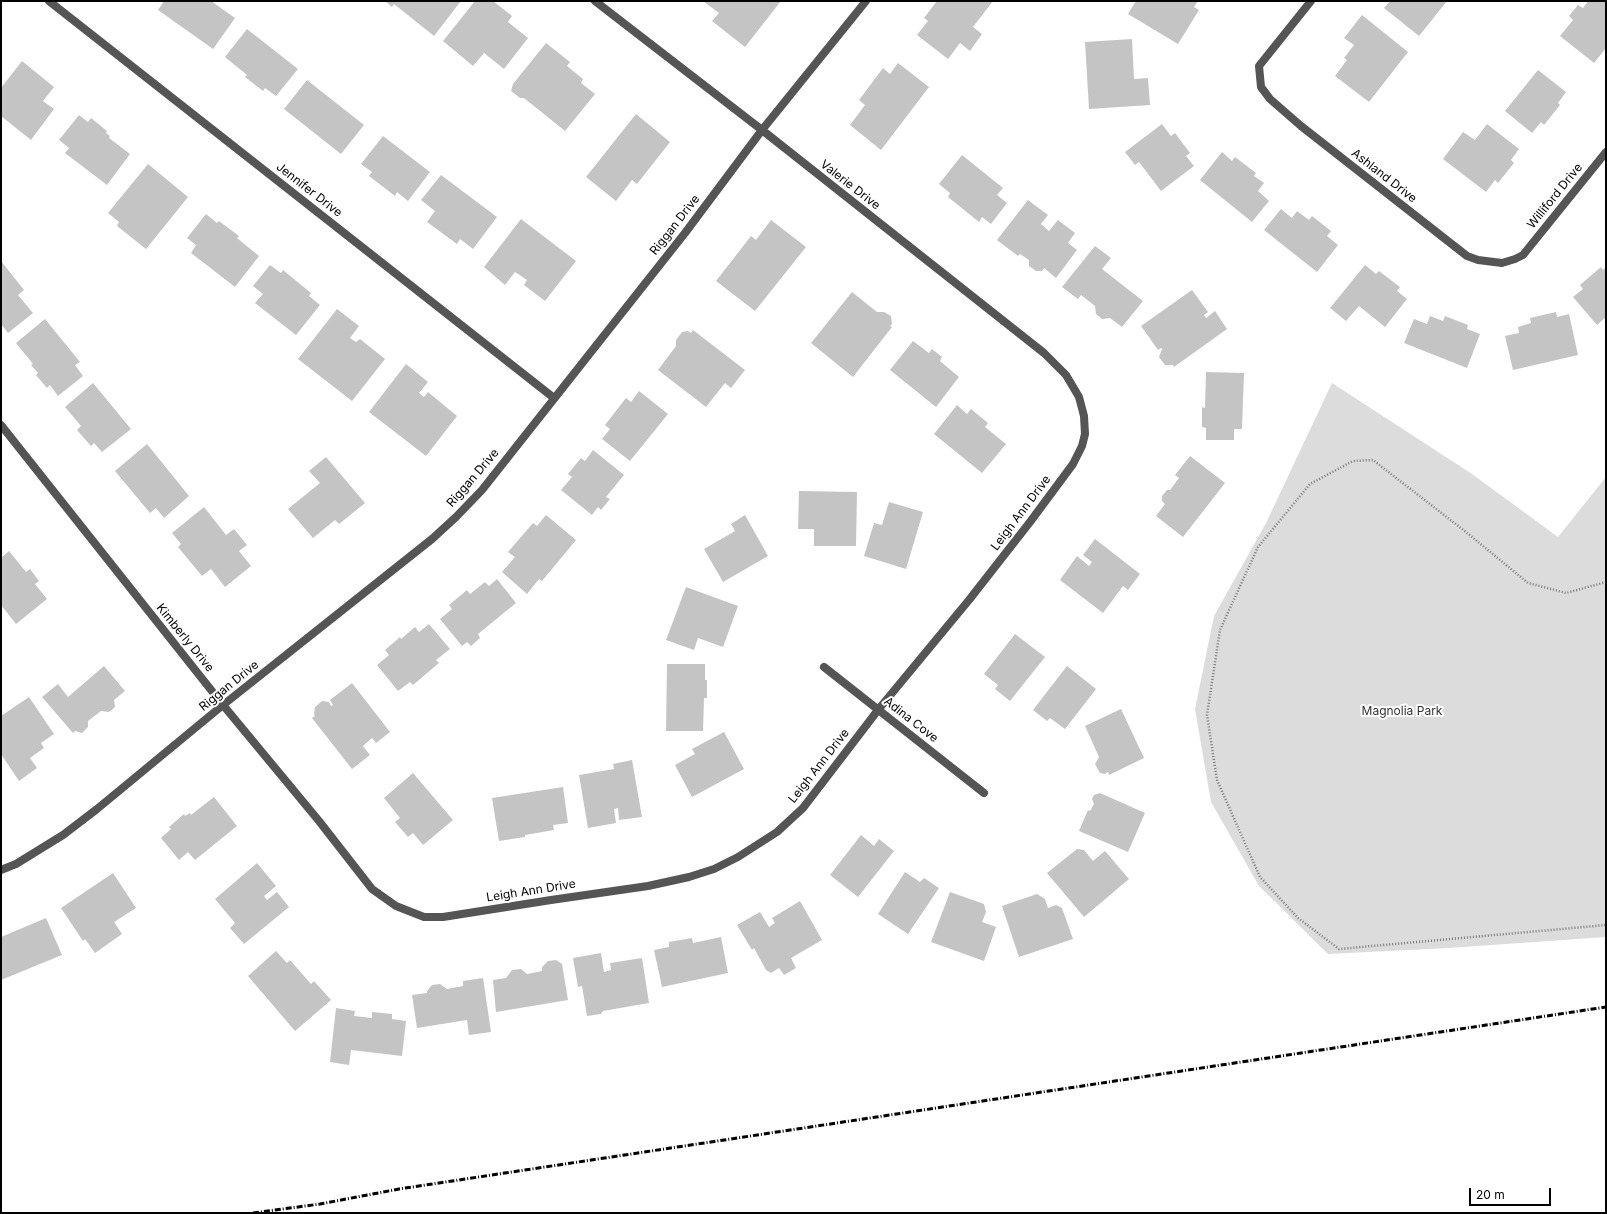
<!DOCTYPE html>
<style>
body{margin:0}
#map{position:relative;width:1607px;height:1214px;overflow:hidden;background:#fff;font-family:Inter,sans-serif}
canvas{display:block}
.frame{position:absolute;inset:0;border:2px solid #000;pointer-events:none}
.scale{position:absolute;left:1469px;top:1188px;width:82px;height:18px;box-sizing:border-box;border:2px solid #000;border-top:0;padding-left:5px;font-size:12px;line-height:14px;white-space:nowrap;color:#000;-webkit-text-stroke:3px #fff;paint-order:stroke}
</style>
<div id="map">
<canvas width="1607" height="1214"></canvas>
<div class="frame"></div>
<div class="scale">20 m</div>
</div>
<script>
const c = document.querySelector('canvas').getContext('2d');
c.lineJoin = 'round';
function fill(path, color) { c.fillStyle = color; c.fill(path, 'evenodd'); }
const poly = rows => new Path2D(rows.map(r => 'M' + r).join(''));
function trace(path, color, width, dash) { c.strokeStyle = color; c.lineWidth = width; c.lineCap = dash ? 'butt' : 'round'; c.setLineDash(dash || []); c.stroke(path); }
function label(font, color, halo, rows, align = 'center') {
  c.font = font + ' Inter,sans-serif'; c.lineWidth = 4; c.setLineDash([]); c.textBaseline = 'middle'; c.strokeStyle = halo; c.fillStyle = color; for (const [text, x, y, turn = 0] of rows) {
    c.save(); c.translate(x, y); c.rotate((+turn || 0) * Math.PI / 180); c.textAlign = isNaN(turn) ? turn : align; if (halo) c.strokeText(text, 0, 0); c.fillText(text, 0, 0); c.restore();
  }
}
const green = poly([
 [1332,383,1472,474,1558,537,1606,477,1606,937,1449,948,1328,954,1259,886,1211,802,1195,709,1214,616,1266,523]
]);
const building = poly([
 [164,1,211,1,235,18,213,49,158,10],
 [385,1,461,1,434,36,394,4,392,7],
 [475,1,493,1,512,16,508,22,528,38,504,69,484,53,473,66,443,41],
 [703,1,781,1,745,47,712,21,719,13],
 [937,1,993,1,973,27,982,34,970,51,960,43,948,59,917,35,928,21,924,18],
 [1136,1,1198,1,1194,7,1199,10,1178,44,1128,14],
 [1390,1,1447,1,1419,36,1384,8],
 [1588,1,1606,1,1606,48,1594,63,1560,36,1573,20,1569,16,1578,5,1583,8],
 [1362,15,1408,52,1369,102,1335,76,1347,60,1344,58,1354,45,1344,38],
 [247,29,298,69,276,96,265,88,263,91,245,77,247,75,225,57],
 [1132,39,1134,79,1148,78,1150,105,1089,109,1085,42],
 [546,43,570,62,567,66,583,79,581,83,595,94,565,131,524,98,520,98,511,91,513,84],
 [22,61,54,87,43,101,54,109,31,140,1,116,1,88],
 [898,63,929,87,881,150,850,125,865,105,859,100,883,68,890,74],
 [1538,70,1566,92,1558,103,1560,105,1544,125,1541,122,1532,133,1505,111],
 [307,80,364,125,341,154,284,109],
 [636,114,670,142,637,184,632,180,616,201,586,177],
 [79,115,88,122,91,118,107,131,106,133,110,136,109,138,130,154,107,185,65,153,69,148,59,140],
 [1162,124,1171,136,1175,133,1190,153,1186,156,1194,166,1161,191,1139,162,1135,165,1125,152],
 [1487,124,1519,149,1511,160,1514,163,1498,183,1495,180,1486,192,1443,159,1463,132,1475,140],
 [383,136,430,172,408,201,397,192,395,196,369,176,372,172,361,164],
 [1222,152,1232,161,1235,157,1256,173,1254,176,1264,183,1258,191,1269,201,1252,222,1200,180],
 [962,155,1003,188,997,195,1007,203,991,224,982,217,979,222,948,197,950,193,939,184],
 [148,164,188,197,146,249,117,226,119,222,108,213],
 [441,175,497,217,473,249,460,239,457,244,427,222,435,211,421,200],
 [1028,200,1048,215,1041,224,1049,231,1058,220,1075,233,1068,243,1077,250,1056,278,1044,268,1042,271,1036,271,1029,266,1029,260,1020,254,1018,256,997,240],
 [1281,209,1292,218,1297,211,1309,220,1312,216,1331,231,1327,236,1338,245,1317,272,1264,230],
 [206,214,217,223,219,221,239,236,237,238,259,256,235,287,191,253,196,245,187,238],
 [521,219,576,261,545,301,524,285,527,280,515,272,505,285,484,267],
 [771,220,806,247,755,311,716,281,751,236,756,240],
 [1095,246,1111,258,1102,269,1143,301,1122,327,1110,318,1102,319,1096,314,1095,306,1081,295,1078,299,1062,287],
 [1,261,24,290,18,295,33,313,8,333,1,324],
 [270,265,281,273,283,270,311,293,309,296,320,305,296,335,255,303,263,294,253,286],
 [1365,265,1376,274,1379,271,1400,287,1397,291,1407,299,1385,327,1359,306,1346,321,1330,308],
 [1601,267,1603,270,1606,267,1606,317,1597,325,1573,297,1583,289,1580,285],
 [1192,290,1208,312,1204,315,1206,318,1215,311,1227,329,1174,367,1173,365,1165,365,1159,357,1162,349,1161,348,1158,350,1141,326],
 [852,292,877,312,884,312,891,316,892,324,890,326,892,327,853,377,811,343],
 [337,309,359,326,350,338,356,342,360,339,385,359,352,401,298,359],
 [1556,312,1557,317,1569,314,1578,355,1513,370,1505,336,1519,333,1518,327,1531,323,1530,318],
 [1430,316,1443,321,1445,316,1468,325,1467,329,1480,334,1467,368,1404,343,1414,319,1427,324],
 [45,319,80,362,75,365,83,376,58,396,50,385,47,388,36,375,38,373,31,365,33,364,16,343],
 [693,330,745,370,731,388,725,383,706,407,658,370,676,346,676,340,682,332,688,331,691,333],
 [913,341,929,353,932,349,942,357,940,361,959,377,936,407,890,370],
 [406,364,428,382,419,393,424,397,428,392,457,416,426,456,369,412],
 [1206,372,1244,373,1242,429,1234,429,1234,440,1206,440,1206,428,1202,427,1202,407,1205,408],
 [93,383,131,429,102,452,94,443,91,446,77,430,81,426,65,407],
 [639,391,668,414,630,461,602,439,610,429,605,425,626,398,631,402],
 [957,405,967,414,971,409,988,423,985,427,1006,444,982,473,934,434],
 [147,444,189,496,164,518,156,508,150,513,115,471],
 [593,450,624,475,606,497,610,499,601,510,598,507,592,515,561,490,572,477,568,474,581,458,585,461],
 [1190,456,1225,483,1183,537,1156,516,1165,504,1162,501,1162,496,1167,490,1170,490,1179,478,1175,475],
 [326,457,365,503,339,524,335,520,313,538,288,509,320,483,309,471],
 [799,491,857,492,856,546,814,546,814,529,798,529],
 [889,502,923,512,906,569,864,556,874,523,882,525],
 [204,507,226,535,234,529,247,545,239,551,251,566,225,587,211,569,202,576,178,547,181,544,172,533],
 [546,515,576,540,542,581,539,579,527,594,502,572,515,557,508,552,533,523,537,526],
 [745,515,768,556,723,582,704,549,735,531,731,524],
 [1095,539,1140,574,1128,590,1123,586,1103,613,1060,580,1077,556,1089,566,1092,562,1083,555],
 [9,551,26,572,30,569,39,581,35,584,47,599,16,624,1,605,1,558],
 [497,579,516,603,478,634,480,638,471,646,467,642,462,646,440,619,452,609,449,605,467,590,470,594,485,582,489,586],
 [686,587,738,606,723,647,698,638,694,650,666,640],
 [429,624,450,649,436,660,439,663,413,685,410,682,398,691,377,665,389,655,385,650,400,637,401,639,415,627,419,632],
 [1015,634,1045,657,1010,701,995,689,998,685,984,674],
 [667,664,705,664,705,680,707,680,707,698,704,698,703,731,666,731],
 [104,666,125,691,114,700,115,707,109,712,101,711,88,721,88,727,82,733,75,731,73,733,42,697,58,684,68,697],
 [1067,666,1096,689,1065,729,1050,718,1047,721,1033,710],
 [352,683,390,732,376,743,372,738,363,746,370,755,352,769,312,718,315,716,314,714,315,707,322,701,329,702,331,706,333,705,330,700],
 [29,697,54,734,41,743,44,748,30,758,37,768,19,781,1,754,1,716],
 [1121,709,1144,758,1109,775,1108,772,1105,774,1100,773,1095,764,1099,757,1085,726],
 [724,732,744,769,692,797,675,765,695,754,692,749],
 [632,760,642,817,619,820,618,808,614,809,616,823,588,828,579,775,614,769,613,764],
 [413,773,453,820,423,845,413,833,408,837,395,822,400,818,384,798],
 [563,787,568,823,553,825,554,830,525,835,525,837,499,841,492,798],
 [1100,793,1145,813,1128,852,1079,831,1088,810,1090,811,1094,804,1092,799,1094,795],
 [214,797,237,826,195,860,188,852,179,860,161,838,171,829,169,827,184,814,185,816,190,813,191,815],
 [861,835,874,846,879,839,894,851,858,897,830,875],
 [1077,849,1084,850,1093,861,1105,851,1129,879,1084,917,1047,873],
 [257,863,276,886,264,896,267,900,277,892,289,907,244,944,230,928,235,923,215,899],
 [905,872,920,882,924,878,939,888,908,934,878,914],
 [113,873,136,908,114,922,122,934,95,953,85,939,83,941,61,908],
 [950,892,984,904,986,912,982,922,996,927,984,961,931,942],
 [1037,894,1045,899,1048,908,1056,905,1062,908,1073,939,1019,957,1002,906],
 [800,901,822,940,791,958,796,968,784,975,779,968,771,973,766,970,754,948,752,950,737,925,760,912,769,927,775,923,772,918],
 [46,918,62,955,1,980,1,937],
 [721,937,728,973,662,987,654,950,669,947,669,942,692,938,693,943],
 [276,951,287,963,290,960,311,984,314,981,331,1000,295,1031,248,976],
 [601,953,604,972,611,970,610,963,642,958,649,1003,603,1011,601,1014,587,1016,582,986,578,987,573,958],
 [556,960,562,964,568,1000,496,1012,493,980,506,978,512,970,521,969,527,974,542,971,542,967,548,961],
 [483,978,491,1032,469,1035,467,1020,417,1028,412,995,427,993,427,991,432,985,440,984,447,989,463,986,463,981],
 [336,1008,355,1011,354,1016,372,1018,372,1012,392,1014,392,1019,406,1021,402,1056,351,1050,349,1065,330,1062]
]);
const path = poly([
 [1606,582,1566,593,1528,583,1466,532,1373,460,1353,461,1310,484,1258,547,1220,630,1207,715,1217,780,1260,877,1298,918,1339,949,1606,925]
]);
const street = poly([
 [49,1,554,398],
 [1311,1,1259,66,1261,87,1270,99,1301,126,1467,256,1478,260,1502,263,1515,259,1523,255,1606,152],
 [1,425,223,705,319,821,372,889,396,906,424,917,443,917,551,900,648,886,689,877,714,869,738,857,777,832,803,808,878,710,969,600,1030,522,1073,464,1082,446,1085,434,1084,416,1079,397,1066,375,1044,353,762,130,595,1],
 [824,667,984,793],
 [1,870,16,864,63,835,97,809,223,705,432,539,456,517,482,490,685,233,762,130,866,1]
]);
const rail = poly([
 [253,1213,320,1204,399,1189,1606,1007]
]);
const streetNames = [
 ["Ashland Drive",1384,176,38],
 ["Valerie Drive",850,185,38],
 ["Jennifer Drive",309,190,38],
 ["Williford Drive",1555,196,-51],
 ["Riggan Drive",675,225,-52],
 ["Riggan Drive",473,478,-49],
 ["Leigh Ann Drive",1021,513,-53],
 ["Kimberly Drive",185,638,51],
 ["Riggan Drive",229,686,-39],
 ["Adina Cove",911,720,38],
 ["Leigh Ann Drive",819,766,-52],
 ["Leigh Ann Drive",531,891,-9]
];
const parkNames = [
 ["Magnolia Park",1402,711]
];
fill(green, '#dcdcdc');
fill(building, '#c4c4c4');
trace(path, '#777', 2.5, [1, 2]);
trace(street, '#555', 8);
trace(rail, '#000', 3, [6, 2, 1, 2]);
label('12px', '#000', '#fff', streetNames);
label('12px', '#333', '#fff', parkNames);
</script>
